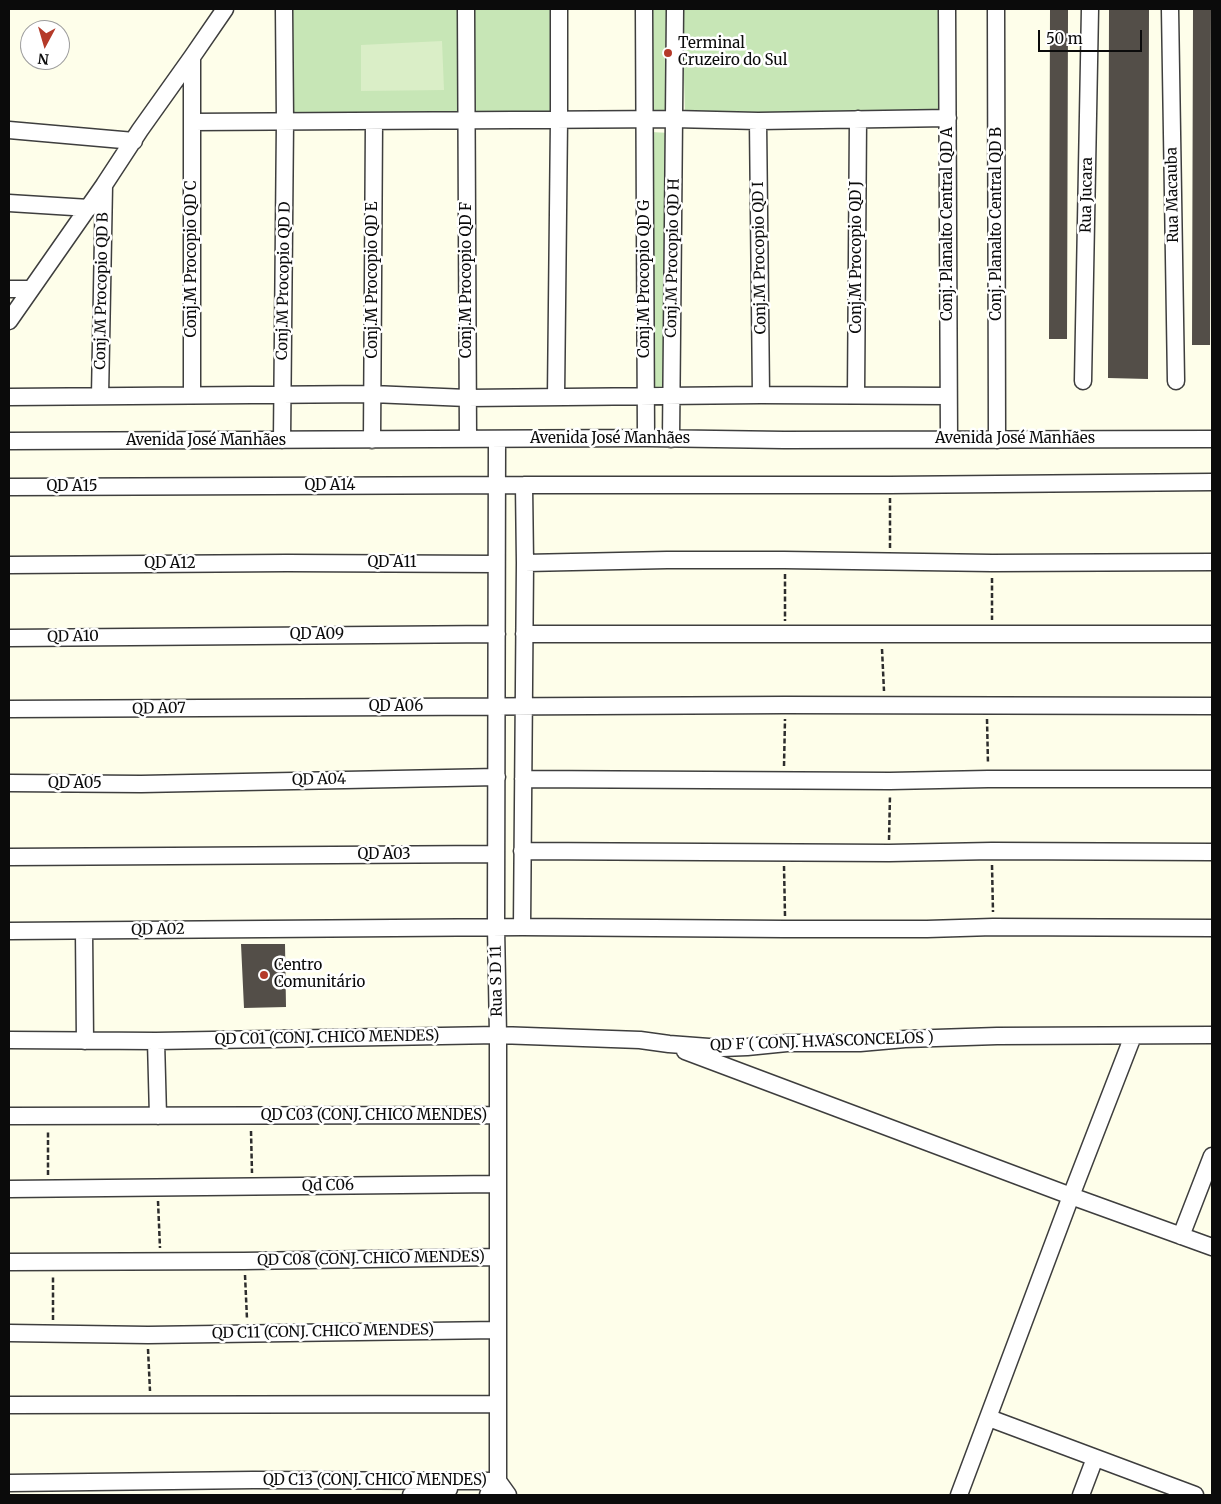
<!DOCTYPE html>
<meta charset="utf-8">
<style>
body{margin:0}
#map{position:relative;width:1221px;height:1504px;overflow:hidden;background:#fefeea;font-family:Merriweather,serif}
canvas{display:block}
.frame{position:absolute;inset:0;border:10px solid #0b0b0b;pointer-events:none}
.north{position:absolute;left:20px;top:20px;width:50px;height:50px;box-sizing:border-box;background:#fff;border:1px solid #9d9d9d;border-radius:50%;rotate:186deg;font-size:14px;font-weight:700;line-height:20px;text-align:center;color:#0b0b0b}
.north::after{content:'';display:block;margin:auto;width:18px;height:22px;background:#b53a29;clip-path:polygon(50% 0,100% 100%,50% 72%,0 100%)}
.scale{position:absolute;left:1038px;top:30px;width:104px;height:22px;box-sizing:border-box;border:2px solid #0b0b0b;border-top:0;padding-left:6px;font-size:15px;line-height:18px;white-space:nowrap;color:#0b0b0b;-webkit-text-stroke:4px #fff;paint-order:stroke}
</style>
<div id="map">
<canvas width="1221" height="1504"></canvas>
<div class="frame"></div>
<div class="north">N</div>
<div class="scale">50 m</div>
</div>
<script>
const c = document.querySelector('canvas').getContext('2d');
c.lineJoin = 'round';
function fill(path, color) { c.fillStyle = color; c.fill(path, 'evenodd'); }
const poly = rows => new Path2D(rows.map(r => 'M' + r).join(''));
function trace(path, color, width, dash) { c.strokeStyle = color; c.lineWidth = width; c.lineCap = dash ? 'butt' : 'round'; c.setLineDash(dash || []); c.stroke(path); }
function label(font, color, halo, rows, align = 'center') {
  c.font = font + ' Merriweather,serif'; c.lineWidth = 5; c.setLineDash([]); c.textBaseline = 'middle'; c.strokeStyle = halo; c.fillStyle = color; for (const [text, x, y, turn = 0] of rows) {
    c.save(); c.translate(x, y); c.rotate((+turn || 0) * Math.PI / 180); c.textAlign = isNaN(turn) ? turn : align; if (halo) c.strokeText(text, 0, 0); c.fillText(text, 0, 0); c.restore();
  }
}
const green = poly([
 [288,9,552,9,553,115,289,117],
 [649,9,670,9,669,117,649,116],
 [682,9,937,9,940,15,939,113,685,114],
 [651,132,670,133,667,389,648,389]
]);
const pitch = poly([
 [442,41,444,90,361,91,361,45]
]);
const building = poly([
 [1050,9,1068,9,1068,15,1067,339,1049,339],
 [1109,9,1149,9,1148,379,1108,378],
 [1193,9,1211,9,1210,345,1192,345],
 [241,944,285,944,286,1007,244,1008]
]);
const path = poly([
 [890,498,890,548],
 [785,574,785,621],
 [992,578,992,620],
 [882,649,884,691],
 [987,719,988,764],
 [784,766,785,719],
 [889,840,890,795],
 [992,865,993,912],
 [784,866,785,916],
 [251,1131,252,1173],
 [48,1175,48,1131],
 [158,1201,160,1248],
 [245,1275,247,1319],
 [53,1320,53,1276],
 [148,1349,150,1391]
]);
const minor = poly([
 [466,9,468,439],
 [644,9,646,438],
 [947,9,949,439],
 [996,9,997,440],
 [1170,9,1176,381],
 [758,121,761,395],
 [192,122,674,119,758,121,948,118],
 [9,130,134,141],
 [9,203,89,208],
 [9,289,30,289],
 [9,321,104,185,140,130,192,57,225,9],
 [1083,381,1090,9],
 [192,395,192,57],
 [856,395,858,119],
 [100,396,104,185],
 [9,397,372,394,467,398,761,395,948,396],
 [556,397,559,120,559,9],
 [671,439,675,9],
 [282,440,285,121,284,9],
 [372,440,374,121],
 [9,441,646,438,784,440,1212,439],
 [9,487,524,485,890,485,1212,482],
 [525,563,667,560,784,560,992,563,1212,562],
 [9,565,287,563,496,564],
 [524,634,1212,634],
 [9,638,497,634],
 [9,709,785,705,1212,706],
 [523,779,890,781,988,779,1212,779],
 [9,783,141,784,497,777],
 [522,851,889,853,992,851,1212,852],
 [9,857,496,854],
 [522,927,525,563,524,485],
 [9,931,522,927,785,929,927,929,993,927,1212,928],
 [84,931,85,1041],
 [9,1040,156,1041,498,1035,640,1040,669,1044,722,1048,747,1047,787,1043,860,1043,905,1039,997,1036,1212,1035],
 [156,1041,158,1116],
 [685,1051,1071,1196,1212,1247],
 [9,1116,497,1115],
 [9,1189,498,1184],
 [1181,1236,1212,1156],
 [9,1262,244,1261,497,1257],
 [9,1333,148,1335,498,1330],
 [9,1405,498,1404],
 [989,1418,1195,1495],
 [498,1481,508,1495],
 [9,1483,253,1480,498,1481],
 [411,1495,449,1489],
 [488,1495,498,1481,498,1035,496,927,497,440],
 [959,1495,1071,1196,1133,1036],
 [1081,1495,1095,1458]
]);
const markers = [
 [668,53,5,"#b53a29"],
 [264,975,5,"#b53a29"]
];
const poiNames = [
 ["Terminal",678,44],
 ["Cruzeiro do Sul",678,61],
 ["Centro",274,966],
 ["Comunitário",274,983]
];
const streetNames = [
 ["Rua Jucara",1087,195,-89],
 ["Rua Macauba",1173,195,-91],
 ["Conj. Planalto Central QD A",948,224,-90],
 ["Conj. Planalto Central QD B",997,224,-90],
 ["Conj.M Procopio QD J",857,257,-90],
 ["Conj.M Procopio QD H",673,258,-89],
 ["Conj.M Procopio QD I",760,258,-91],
 ["Conj.M Procopio QD C",192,259,-90],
 ["Conj.M Procopio QD G",645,279,-90],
 ["Conj.M Procopio QD E",373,280,-90],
 ["Conj.M Procopio QD F",467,280,-90],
 ["Conj.M Procopio QD D",284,281,-89],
 ["Conj.M Procopio QD B",102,291,-89],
 ["Avenida José Manhães",610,439],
 ["Avenida José Manhães",1015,439],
 ["Avenida José Manhães",206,441],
 ["QD A14",330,486],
 ["QD A15",72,487],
 ["QD A11",392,563],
 ["QD A12",170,564],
 ["QD A09",317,635],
 ["QD A10",73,637,-1],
 ["QD A06",396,707],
 ["QD A07",159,709,-1],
 ["QD A04",319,780,-1],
 ["QD A05",75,784],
 ["QD A03",384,855],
 ["QD A02",158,930,-1],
 ["Rua S D 11",497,981,-91],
 ["QD C01 (CONJ. CHICO MENDES)",327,1038,-1],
 ["QD F ( CONJ. H.VASCONCELOS )",822,1042,-2],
 ["QD C03 (CONJ. CHICO MENDES)",374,1116],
 ["Qd C06",328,1186,-1],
 ["QD C08 (CONJ. CHICO MENDES)",371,1259,-1],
 ["QD C11 (CONJ. CHICO MENDES)",323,1332,-1],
 ["QD C13 (CONJ. CHICO MENDES)",375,1481]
];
fill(green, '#c7e6b6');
fill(pitch, '#daeec7');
fill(building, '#534e48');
trace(minor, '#3e3e3e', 19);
trace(path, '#2d2d2d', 2.5, [5, 2.5]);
trace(minor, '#fff', 16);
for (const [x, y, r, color] of markers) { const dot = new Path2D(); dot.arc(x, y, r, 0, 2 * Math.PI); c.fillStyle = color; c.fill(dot); trace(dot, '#fff', 2); }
label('15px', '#0b0b0b', '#fff', poiNames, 'left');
label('15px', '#0b0b0b', '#fff', streetNames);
</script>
